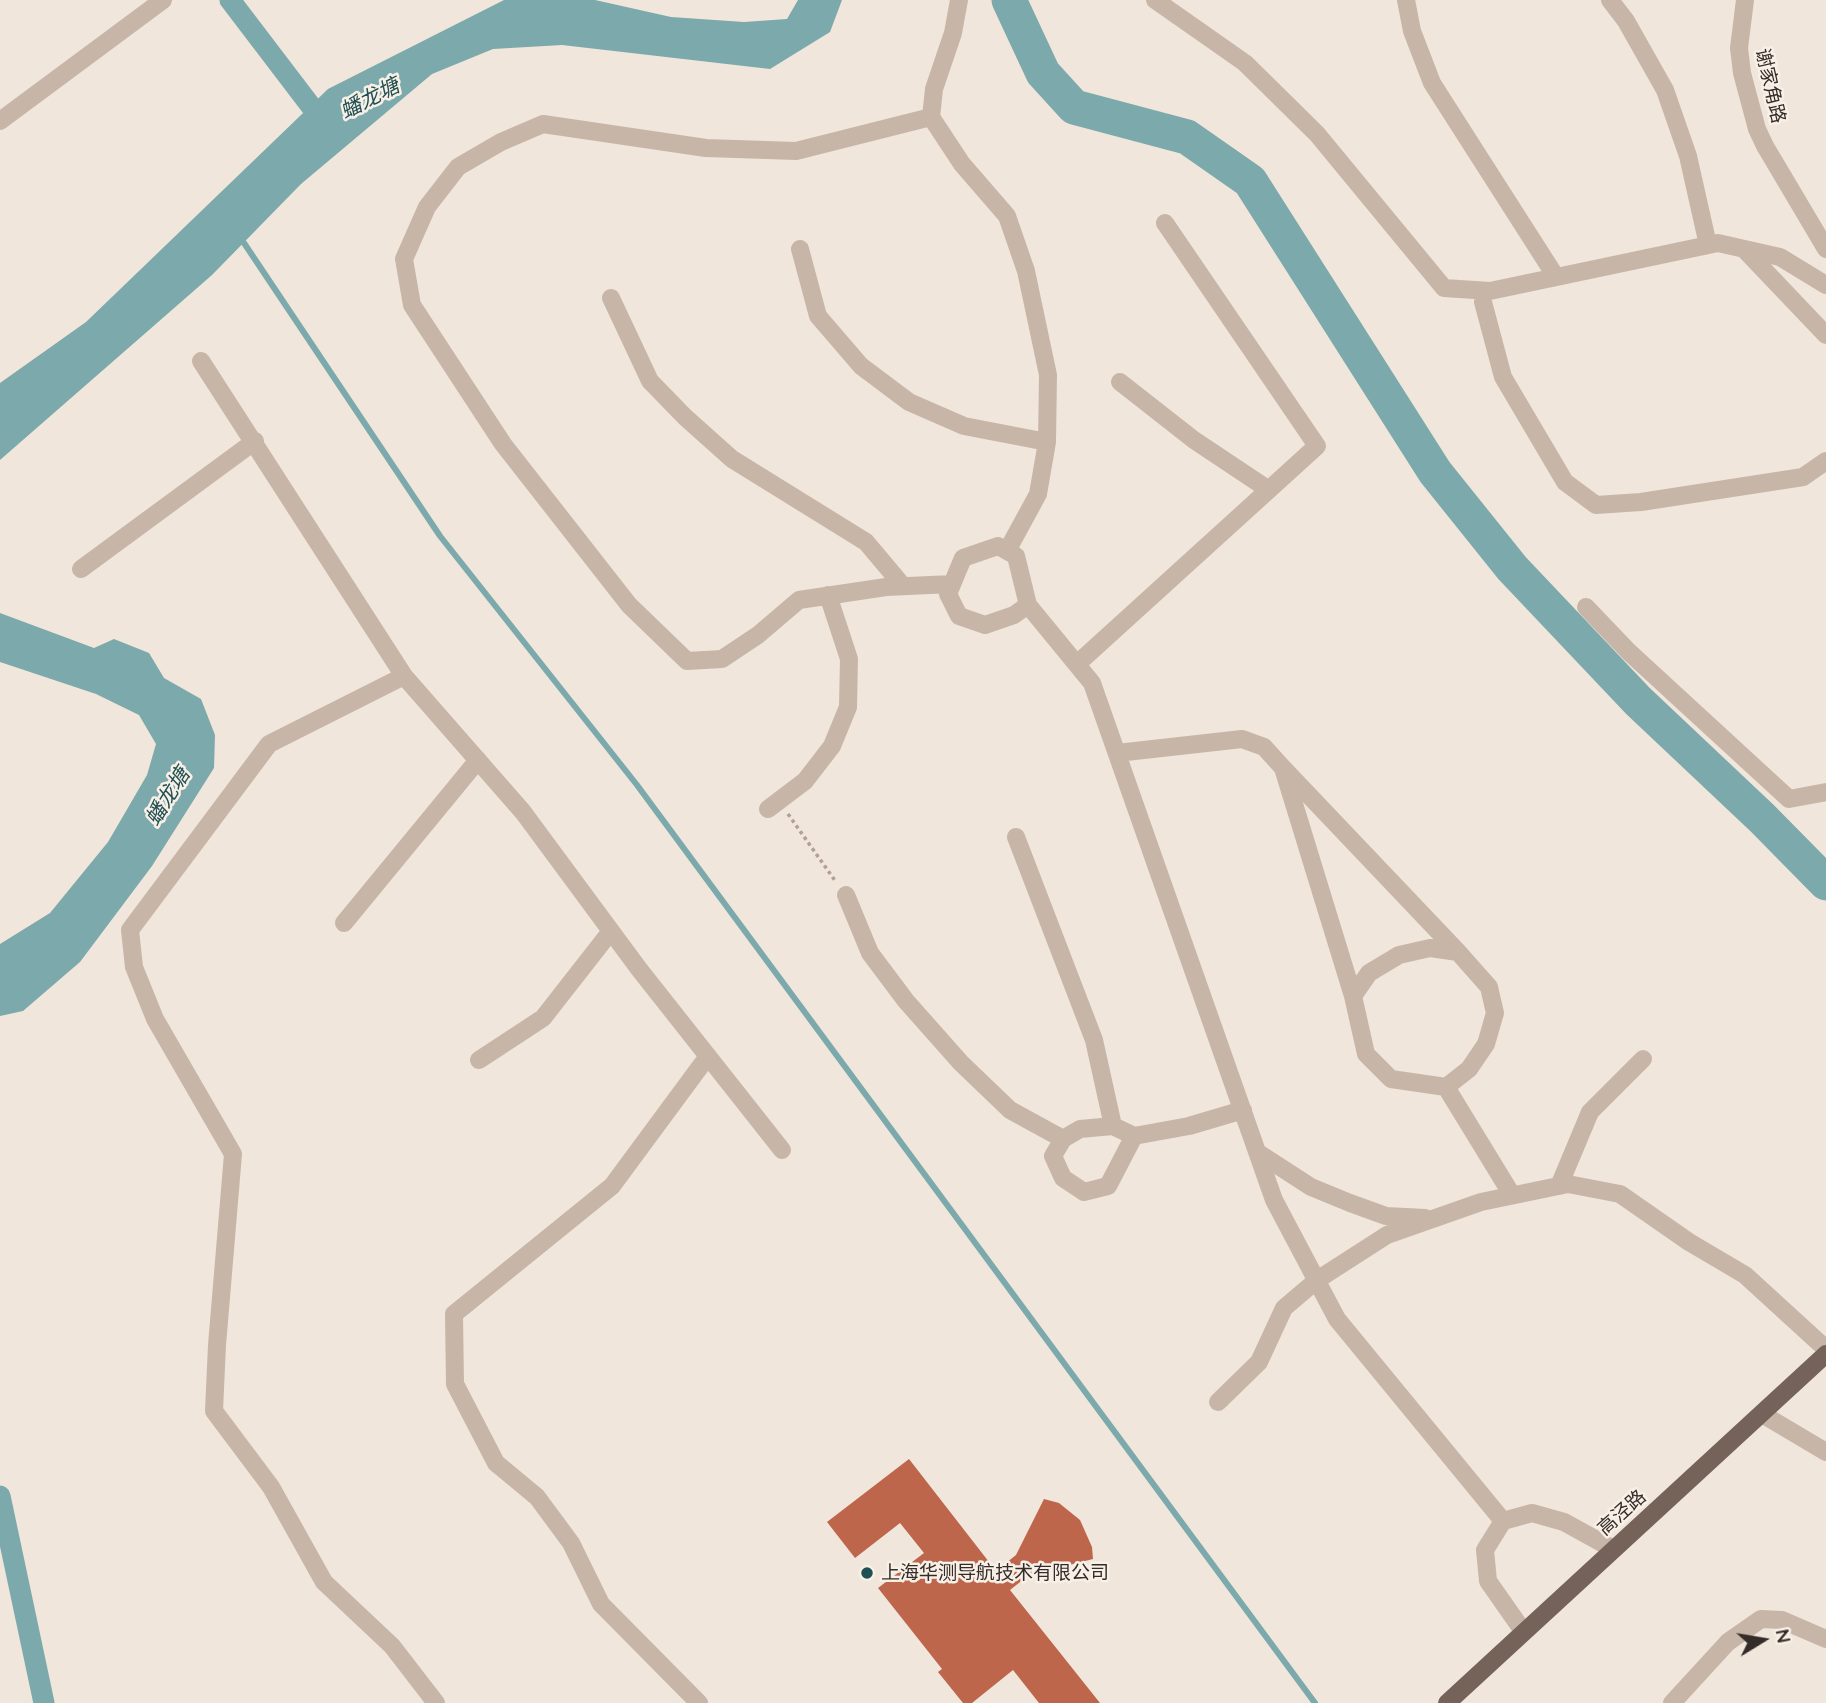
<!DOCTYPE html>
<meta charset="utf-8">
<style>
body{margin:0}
#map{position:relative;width:1826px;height:1703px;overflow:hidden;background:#f0e6db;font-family:Quicksand,sans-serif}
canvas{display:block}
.north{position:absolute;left:1728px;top:1605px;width:70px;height:70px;-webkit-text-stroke:5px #f8f0e7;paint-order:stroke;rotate:79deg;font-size:19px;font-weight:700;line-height:28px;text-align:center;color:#342c28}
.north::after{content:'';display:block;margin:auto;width:24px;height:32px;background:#342c28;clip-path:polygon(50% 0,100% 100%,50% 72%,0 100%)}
</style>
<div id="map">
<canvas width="1826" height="1703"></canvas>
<div class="north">N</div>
</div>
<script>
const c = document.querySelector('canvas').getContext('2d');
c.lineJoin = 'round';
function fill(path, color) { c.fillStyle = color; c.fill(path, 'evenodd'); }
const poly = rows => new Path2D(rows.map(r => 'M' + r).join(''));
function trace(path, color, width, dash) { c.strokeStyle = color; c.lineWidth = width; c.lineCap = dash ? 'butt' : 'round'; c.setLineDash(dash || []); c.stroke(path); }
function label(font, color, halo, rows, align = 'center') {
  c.font = font + ' Quicksand,"Noto Sans SC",sans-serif'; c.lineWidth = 5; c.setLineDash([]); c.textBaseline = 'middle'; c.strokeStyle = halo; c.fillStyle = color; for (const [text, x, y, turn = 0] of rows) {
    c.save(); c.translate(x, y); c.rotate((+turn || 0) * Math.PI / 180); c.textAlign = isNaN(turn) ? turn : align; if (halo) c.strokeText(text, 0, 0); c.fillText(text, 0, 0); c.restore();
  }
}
const water = poly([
 [504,0,595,0,671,17,744,22,787,19,798,0,842,0,830,32,770,69,562,45,493,49,432,74,301,184,212,275,0,460,0,383,86,322,328,89],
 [0,613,94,648,114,639,149,653,164,678,201,699,215,735,214,768,152,866,80,962,23,1011,0,1016,0,944,50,913,108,842,147,775,156,744,139,715,96,694,0,662]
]);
const stream = poly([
 [240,237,440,536,637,785,1315,1703]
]);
const canal = poly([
 [230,0,323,122],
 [0,1496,44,1703]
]);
const river = poly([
 [1009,0,1043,73,1074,107,1187,137,1250,181,1435,472,1512,568,1638,701,1762,818,1826,883]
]);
const building = poly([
 [909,1459,996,1571,1016,1555,1044,1499,1059,1503,1080,1520,1092,1547,1093,1559,1029,1575,1010,1590,1100,1703,1039,1703,1013,1670,972,1703,963,1703,938,1672,942,1669,878,1588,924,1553,900,1523,855,1558,827,1522]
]);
const path = poly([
 [788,814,836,882]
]);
const minor = poly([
 [1155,0,1245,63,1317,134,1444,288,1490,291,1718,243,1780,257,1826,285],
 [1406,0,1412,31,1432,83,1556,277],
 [1610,0,1626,21,1665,90,1688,156,1708,245],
 [1745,0,1739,48,1742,73,1757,129,1765,146,1826,249],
 [931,117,962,164,1007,216,1026,271,1048,375,1047,442,1038,494,1007,551],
 [0,121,163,0],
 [800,249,818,316,861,366,909,402,964,426,1047,442],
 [1744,249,1826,335],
 [611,298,650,381,685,417,732,459,866,542,903,586],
 [1483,302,1503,377,1565,482,1596,505,1641,502,1803,477,1826,461],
 [201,361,404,676],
 [1120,382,1194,440,1269,490],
 [81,569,255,441],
 [952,584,886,587,799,600,758,635,722,659,687,661,629,605,503,444,412,305,404,259,427,207,458,167,501,142,543,124,706,148,796,151,931,117,934,89,953,33,959,0],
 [1028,605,1014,615,985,625,959,616,948,594,963,558,998,546,1016,556,1028,605,1092,683,1274,1200,1337,1319,1503,1521],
 [1586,607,1629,652,1789,799,1826,792],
 [1077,664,1317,446,1165,223],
 [1117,753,1242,739,1264,747,1283,768],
 [768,809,805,781,832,746,848,707,849,659,828,595],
 [1016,837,1094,1040,1113,1126],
 [846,895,870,953,906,1001,961,1063,1010,1110,1063,1139],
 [344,923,478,760],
 [1353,996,1283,768,1458,952],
 [479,1060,543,1018,611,931],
 [1446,1087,1469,1069,1486,1044,1495,1013,1489,987,1458,952,1430,948,1399,955,1369,973,1353,996,1366,1054,1391,1079,1446,1087,1512,1195],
 [1134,1136,1108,1186,1084,1192,1063,1178,1053,1156,1063,1139,1080,1129,1113,1126,1134,1136,1189,1126,1243,1110],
 [1257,1152,1311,1187,1350,1203,1386,1216,1425,1218],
 [1559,1186,1590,1112,1643,1059],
 [1218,1402,1259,1362,1284,1308,1317,1280,1387,1235,1481,1202,1568,1184,1620,1194,1689,1242,1745,1275,1826,1349],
 [1762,1414,1826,1452],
 [1523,1631,1488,1581,1485,1550,1503,1521,1532,1513,1564,1522,1613,1549],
 [436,1703,392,1646,324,1582,271,1487,214,1411,217,1345,233,1154,155,1019,134,967,130,930,269,744,404,676,523,812,639,969,782,1150],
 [699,1703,601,1604,571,1543,537,1497,496,1463,455,1384,454,1314,612,1186,708,1056],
 [1672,1703,1728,1642,1761,1619,1782,1620,1826,1639]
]);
const major = poly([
 [1447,1703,1826,1354]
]);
const markers = [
 [867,1573,7,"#205053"]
];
const streetNames = [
 ["谢家角路",1770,86,77],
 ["高泾路",1622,1513,-42]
];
const poiNames = [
 ["上海华测导航技术有限公司",881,1573]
];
const waterNames = [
 ["蟠龙塘",370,99,-27],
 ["蟠龙塘",168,797,-58]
];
fill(water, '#7ca9ab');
trace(stream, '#7ca9ab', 6);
trace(canal, '#7ca9ab', 21);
trace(river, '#7ca9ab', 35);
fill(building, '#bd664c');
trace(path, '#b3a092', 3.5, [3.5, 3.5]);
trace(minor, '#c7b6a8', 18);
trace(major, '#75635a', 18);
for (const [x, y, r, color] of markers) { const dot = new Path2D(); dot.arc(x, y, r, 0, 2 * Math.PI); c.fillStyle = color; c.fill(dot); trace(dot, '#f8f0e7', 2.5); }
label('19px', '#342c28', '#f8f0e7', streetNames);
label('19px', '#342c28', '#f8f0e7', poiNames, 'left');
label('italic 21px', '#205053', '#f8f0e7', waterNames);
</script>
